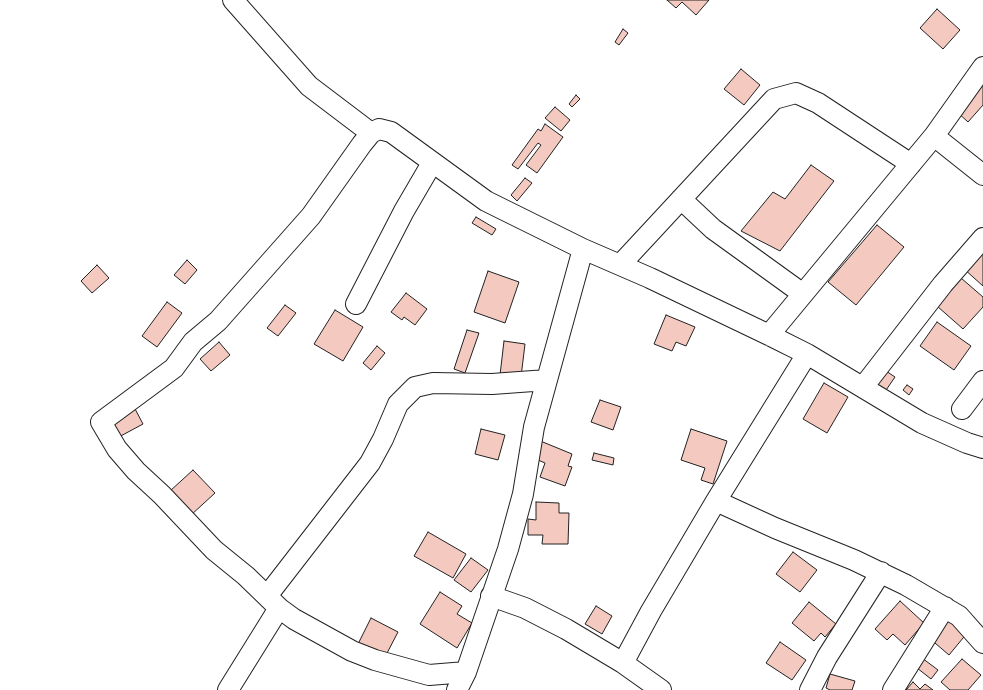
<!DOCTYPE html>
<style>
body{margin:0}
canvas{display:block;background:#fff}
</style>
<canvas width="983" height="690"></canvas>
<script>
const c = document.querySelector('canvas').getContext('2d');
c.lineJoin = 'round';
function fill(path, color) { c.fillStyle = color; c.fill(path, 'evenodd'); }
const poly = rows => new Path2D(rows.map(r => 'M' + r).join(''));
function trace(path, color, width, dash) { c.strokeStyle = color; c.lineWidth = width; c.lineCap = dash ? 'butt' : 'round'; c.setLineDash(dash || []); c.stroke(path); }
const building = poly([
 [667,0,709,0,696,15,682,2,676,8,667,0],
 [937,9,960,30,943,49,920,28,937,9],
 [623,29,628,33,619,45,615,42,623,29],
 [741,69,760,85,744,105,724,89,741,69],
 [983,82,983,105,968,122,956,111,983,82],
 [576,95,580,99,572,107,569,104,576,95],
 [555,107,570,120,561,131,545,118,555,107],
 [545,124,563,137,537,173,526,165,541,145,538,143,518,169,512,165,538,129,541,131,545,124],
 [811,165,834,181,780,251,741,231,773,192,785,199,811,165],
 [525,178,532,183,517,201,511,195,525,178],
 [476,217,496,229,492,235,472,223,476,217],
 [877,225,904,247,856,305,828,282,877,225],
 [983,250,983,286,963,268,983,250],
 [187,260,197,270,185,284,174,275,187,260],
 [97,265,109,278,92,293,81,281,97,265],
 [488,271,519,282,505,323,474,312,488,271],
 [961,278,983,297,983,307,963,329,937,306,961,278],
 [406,293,427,309,415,325,404,317,402,320,391,312,406,293],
 [167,302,182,313,157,347,142,336,167,302],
 [285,305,296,313,278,336,267,328,285,305],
 [335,310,363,327,343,361,314,344,335,310],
 [666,315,695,327,686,346,676,342,672,351,654,344,666,315],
 [937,322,971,346,954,370,920,346,937,322],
 [467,330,479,333,465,373,454,369,467,330],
 [504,341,525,344,521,377,500,375,504,341],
 [219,342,230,355,211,371,200,359,219,342],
 [377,346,385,353,371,370,363,363,377,346],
 [883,369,895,377,882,396,870,388,883,369],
 [824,383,848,397,827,433,803,419,824,383],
 [907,385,913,389,909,395,903,390,907,385],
 [600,400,621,407,613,430,591,422,600,400],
 [134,407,143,424,117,438,108,421,134,407],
 [481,429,505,435,498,460,475,454,481,429],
 [691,429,727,441,713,484,701,480,705,468,681,460,691,429],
 [538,440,572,454,568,466,572,467,565,486,540,477,545,463,531,457,538,440],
 [594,453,614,458,613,465,592,460,594,453],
 [193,470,215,493,191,515,170,491,193,470],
 [536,502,559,503,559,513,569,513,568,544,542,544,543,535,528,535,528,519,536,520,536,502],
 [428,532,466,554,453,578,414,556,428,532],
 [793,552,817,570,800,592,776,574,793,552],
 [471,558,488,570,471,592,454,580,471,558],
 [440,592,462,606,457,614,472,623,457,648,420,624,440,592],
 [900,601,924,623,905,645,893,634,887,640,875,629,900,601],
 [809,602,836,624,825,637,821,633,814,641,792,623,809,602],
 [596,606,612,616,602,634,585,624,596,606],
 [948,614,968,632,949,655,928,637,948,614],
 [371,618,398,632,385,657,356,648,371,618],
 [780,642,806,660,792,680,766,663,780,642],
 [918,655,938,670,931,679,912,664,918,655],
 [962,659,981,675,968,690,950,690,941,682,962,659],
 [830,674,855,681,852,690,830,690,826,688,830,674],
 [913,682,920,689,925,684,933,690,906,690,913,682]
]);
const minor = poly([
 [233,0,309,86,371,133],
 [934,136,983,175],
 [681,199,713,229,803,294],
 [620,265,774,99,796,93,818,103,911,164],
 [356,304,404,211,432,163],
 [769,335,934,136,983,67],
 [863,387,943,284,983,238],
 [962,409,983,381],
 [716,501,775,528,854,560,906,585,959,616,983,643],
 [267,596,370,463,383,439,398,404,415,387,433,383,492,384,547,380],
 [491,596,525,608,566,629,623,663,661,690],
 [623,663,651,611,716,501,807,354],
 [466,672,429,675,375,660,352,651,294,619,279,608,246,576,214,550,162,495,136,471,117,449,101,422,174,368,193,342,218,321,311,216,362,144,371,133,379,129,391,132,486,201,583,249,650,278,769,335,807,354,922,423,967,443,983,448],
 [228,690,279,608],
 [457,690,466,672,508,549,523,494,534,427,583,249],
 [810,690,827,657,881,572],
 [893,690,945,607]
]);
fill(building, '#f3c9c0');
trace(building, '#222', 1);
trace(minor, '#222', 22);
trace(minor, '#fff', 20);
</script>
